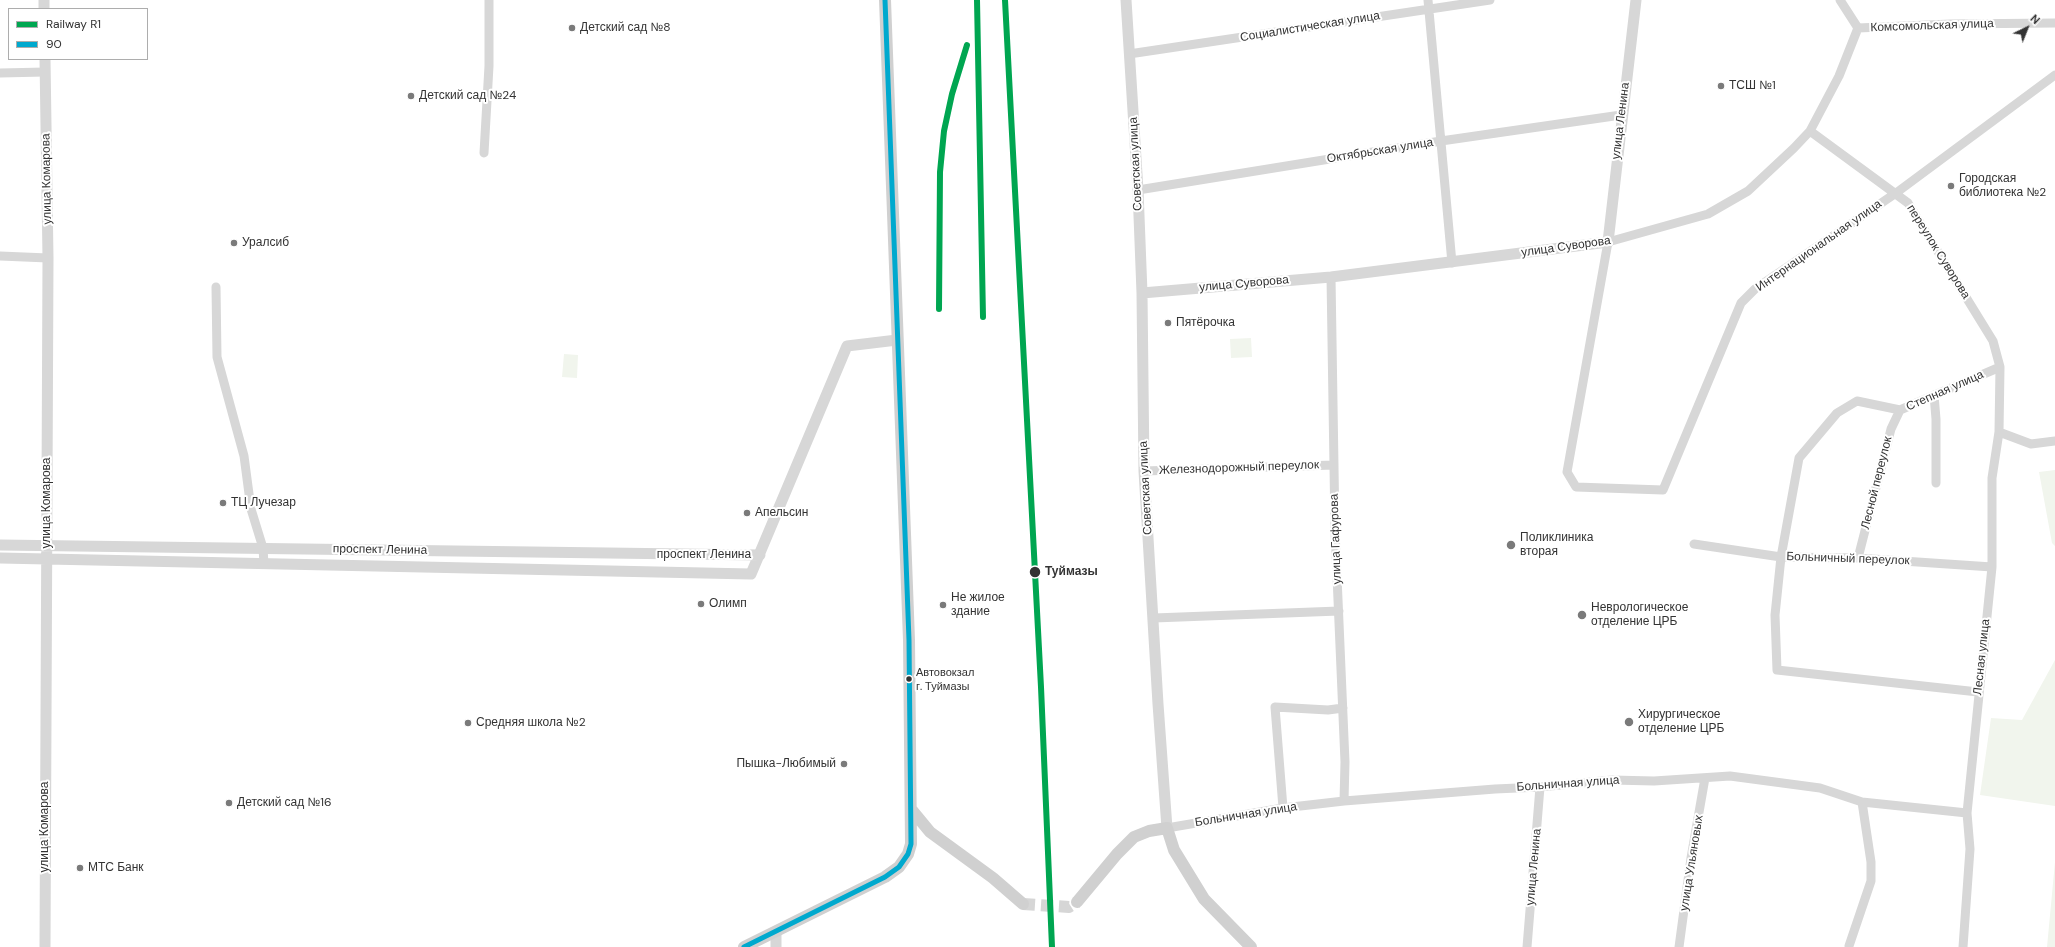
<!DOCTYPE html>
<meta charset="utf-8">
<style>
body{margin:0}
#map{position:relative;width:2055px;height:947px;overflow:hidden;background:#fff;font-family:"DM Sans",sans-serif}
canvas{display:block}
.legend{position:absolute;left:8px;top:8px;width:140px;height:52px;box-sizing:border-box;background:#fff;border:1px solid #adadad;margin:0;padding:5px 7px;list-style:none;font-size:12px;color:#333}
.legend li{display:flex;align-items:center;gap:8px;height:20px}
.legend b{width:20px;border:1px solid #adadad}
.north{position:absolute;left:2007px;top:8px;width:40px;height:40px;-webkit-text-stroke:3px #fff;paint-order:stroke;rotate:43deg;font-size:11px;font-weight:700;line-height:16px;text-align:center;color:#333}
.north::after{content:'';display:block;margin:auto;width:14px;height:18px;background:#333;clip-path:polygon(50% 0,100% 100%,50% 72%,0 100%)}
</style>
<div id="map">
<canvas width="2055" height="947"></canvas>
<ul class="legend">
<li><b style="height:5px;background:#00a651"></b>Railway R1</li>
<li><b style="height:5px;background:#00a9ce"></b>90</li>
</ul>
<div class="north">N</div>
</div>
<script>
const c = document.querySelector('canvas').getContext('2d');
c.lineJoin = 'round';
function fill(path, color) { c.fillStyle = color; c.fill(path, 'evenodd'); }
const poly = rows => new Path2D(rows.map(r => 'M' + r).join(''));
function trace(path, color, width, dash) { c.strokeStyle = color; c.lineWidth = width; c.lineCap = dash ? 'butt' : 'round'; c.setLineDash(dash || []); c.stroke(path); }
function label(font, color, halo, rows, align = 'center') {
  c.font = font + ' "DM Sans",sans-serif'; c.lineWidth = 4; c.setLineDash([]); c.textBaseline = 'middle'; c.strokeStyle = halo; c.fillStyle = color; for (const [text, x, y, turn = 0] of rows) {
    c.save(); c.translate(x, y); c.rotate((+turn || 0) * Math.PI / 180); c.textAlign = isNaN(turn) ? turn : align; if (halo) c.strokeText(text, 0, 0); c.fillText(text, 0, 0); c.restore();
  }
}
const green = poly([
 [1251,338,1252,357,1231,358,1230,339],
 [564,354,578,355,577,378,562,377],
 [2055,470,2055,546,2052,543,2039,472],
 [2055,660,2055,806,1980,795,1991,718,2022,720],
 [2055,862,2055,947,2047,947]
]);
const secondaryTunnel = poly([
 [1023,904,1069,907,1077,902]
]);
const minor = poly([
 [1428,0,1452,263],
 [1840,0,1858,28,1839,76,1810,131,1794,148,1748,191,1708,214,1608,242,1567,472,1576,487,1663,490,1741,303,1755,289,1896,193,2055,75],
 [1858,28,1951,24,2055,23],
 [1129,54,1490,0],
 [0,73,45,72],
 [1810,131,1908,203,1993,341,2000,367,1999,432,1992,478,1992,567,1967,813,1970,849,1963,947],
 [484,153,489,66,489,0],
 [1138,190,1441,141,1621,115],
 [0,256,48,258],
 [1331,277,1335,530,1345,762,1344,801],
 [216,287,217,357,244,456,251,509,263,548,264,564],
 [1934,395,1936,419,1936,483],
 [1999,432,2031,444,2055,441],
 [1144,471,1334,465],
 [1694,544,1781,557,1858,558,1992,567],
 [1858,558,1891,429,1900,410],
 [1154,618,1339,611],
 [1978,692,1777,670,1775,615,1781,557,1799,458,1837,413,1857,401,1900,410,2000,367],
 [1283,808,1275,707,1328,710,1343,708],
 [1167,828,1283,808,1344,801,1495,789,1540,787,1612,780,1654,781,1730,776,1820,788,1862,802,1967,813],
 [1849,946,1871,881,1871,862,1862,802],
 [1527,947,1540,787],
 [1679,947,1691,858,1705,778]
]);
const tertiary = poly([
 [44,0,44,9],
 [1126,0,1138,190,1142,293,1144,471,1158,704,1167,828],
 [45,59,48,258,45,947],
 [1142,293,1331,277,1608,242,1636,0],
 [0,545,760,555],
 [0,558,751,574,847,346,897,340],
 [776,947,776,932]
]);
const secondary = poly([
 [911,809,930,832,993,878,1023,904],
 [1077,902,1117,854,1134,837,1149,831,1167,828,1174,850,1204,899,1251,947],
 [744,947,885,877,899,867,908,854,911,844,909,640,885,0]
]);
const bus1 = poly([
 [744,947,885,877,899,867,908,854,911,844,909,640,885,0]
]);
const rail1 = poly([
 [977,0,983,317],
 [1005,0,1041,687,1052,947],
 [939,309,940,172,944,131,952,94,967,45]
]);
const markers = [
 [572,28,4,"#7a7a7a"],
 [1721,86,4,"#7a7a7a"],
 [411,96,4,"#7a7a7a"],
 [1951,186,4,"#7a7a7a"],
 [234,243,4,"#7a7a7a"],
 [1168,323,4,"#7a7a7a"],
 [223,503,4,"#7a7a7a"],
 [747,513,4,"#7a7a7a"],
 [1511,545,5,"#7a7a7a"],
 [1035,572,6,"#333"],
 [701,604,4,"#7a7a7a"],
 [943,605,4,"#7a7a7a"],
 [1582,615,5,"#7a7a7a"],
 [909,679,3.5,"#333"],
 [1629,722,5,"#7a7a7a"],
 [468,723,4,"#7a7a7a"],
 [844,764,4,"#7a7a7a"],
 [229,803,4,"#7a7a7a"],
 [80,868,4,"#7a7a7a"]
];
const busNames = [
 ["Автовокзал",916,673],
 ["г. Туймазы",916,687]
];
const streetNames = [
 ["Комсомольская улица",1932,26,-2],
 ["Социалистическая улица",1310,27,-9],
 ["улица Ленина",1621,121,-83],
 ["Октябрьская улица",1380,151,-9],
 ["Советская улица",1136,164,-93],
 ["улица Комарова",47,179,-91],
 ["Интернациональная улица",1819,246,-35],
 ["улица Суворова",1566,247,-8],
 ["переулок Суворова",1938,252,58],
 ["улица Суворова",1244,284,-5],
 ["Степная улица",1945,391,-24],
 ["Железнодорожный переулок",1239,468,-2],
 ["Лесной переулок",1877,483,-76],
 ["Советская улица",1146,488,-93],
 ["улица Комарова",47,503,-90],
 ["улица Гафурова",1336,539,-92],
 ["проспект Ленина",380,550,1],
 ["проспект Ленина",704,555],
 ["Больничный переулок",1848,559,2],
 ["Лесная улица",1982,657,-84],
 ["Больничная улица",1568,784,-4],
 ["Больничная улица",1246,815,-9],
 ["улица Комарова",45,827,-90],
 ["улица Ульяновых",1692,863,-81],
 ["улица Ленина",1534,867,-85]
];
const poiNames = [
 ["Детский сад №8",580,28],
 ["ТСШ №1",1729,86],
 ["Детский сад №24",419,96],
 ["Городская",1959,179],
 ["библиотека №2",1959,193],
 ["Уралсиб",242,243],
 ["Пятёрочка",1176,323],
 ["ТЦ Лучезар",231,503],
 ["Апельсин",755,513],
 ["Поликлиника",1520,538],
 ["вторая",1520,552],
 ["Не жилое",951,598],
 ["здание",951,612],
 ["Олимп",709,604],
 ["Неврологическое",1591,608],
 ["отделение ЦРБ",1591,622],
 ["Хирургическое",1638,715],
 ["отделение ЦРБ",1638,729],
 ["Средняя школа №2",476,723],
 ["Пышка-Любимый",836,764,"right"],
 ["Детский сад №16",237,803],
 ["МТС Банк",88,868]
];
const stopNames = [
 ["Туймазы",1045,572]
];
fill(green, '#f1f5ed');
trace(secondaryTunnel, '#d6d6d6', 12, [12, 6]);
trace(minor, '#d7d7d7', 9);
trace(tertiary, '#d7d7d7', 11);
trace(secondary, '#d0d0d0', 12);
trace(bus1, '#00a9ce', 5);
trace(rail1, '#00a651', 6);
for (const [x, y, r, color] of markers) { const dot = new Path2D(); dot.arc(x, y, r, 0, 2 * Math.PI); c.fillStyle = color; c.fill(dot); trace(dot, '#fff', 1.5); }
label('11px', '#333', '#fff', busNames, 'left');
label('12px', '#333', '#fff', streetNames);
label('12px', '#333', '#fff', poiNames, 'left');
label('bold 12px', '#333', '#fff', stopNames, 'left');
</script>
